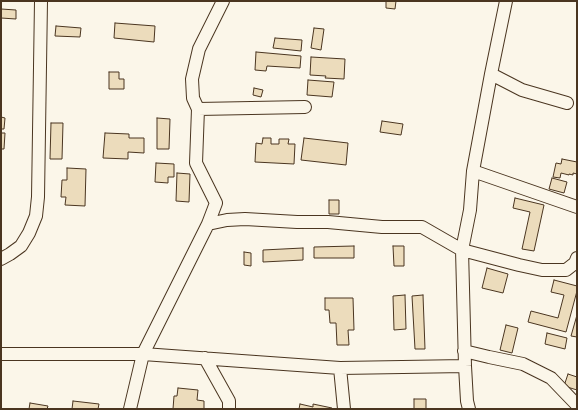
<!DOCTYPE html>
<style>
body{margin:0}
#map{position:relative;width:578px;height:410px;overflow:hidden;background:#fbf6e9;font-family:"PT Sans Narrow",sans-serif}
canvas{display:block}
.frame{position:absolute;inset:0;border:2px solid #4a3520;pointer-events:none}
</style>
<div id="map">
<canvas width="578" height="410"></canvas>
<div class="frame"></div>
</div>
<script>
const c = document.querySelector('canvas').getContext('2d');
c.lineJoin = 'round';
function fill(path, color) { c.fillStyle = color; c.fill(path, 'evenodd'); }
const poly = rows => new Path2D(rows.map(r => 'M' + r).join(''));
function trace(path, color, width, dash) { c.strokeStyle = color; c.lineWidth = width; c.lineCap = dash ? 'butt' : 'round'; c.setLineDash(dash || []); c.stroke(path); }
const building = poly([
 [386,1,396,1,395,9,386,8,386,1],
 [1,9,16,10,16,19,1,18,1,9],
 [115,23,155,26,154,42,114,38,115,23],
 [56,26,81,28,80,37,55,36,56,26],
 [314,28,324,29,321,50,311,48,314,28],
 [275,38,302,40,301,51,273,48,275,38],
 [256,52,301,56,300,68,267,66,266,71,255,70,256,52],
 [311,57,345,59,344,79,325,78,326,76,310,75,311,57],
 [109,72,119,72,119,79,124,79,124,89,109,89,109,72],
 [308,80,334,82,332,97,307,95,308,80],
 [254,88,263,90,261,97,253,95,254,88],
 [1,117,5,118,4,129,1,129,1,117],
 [157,118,170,119,169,149,157,149,157,118],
 [382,121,403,124,401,135,380,132,382,121],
 [51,123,63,123,62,159,50,159,51,123],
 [1,133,5,133,4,149,1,149,1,133],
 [105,133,129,134,129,138,144,138,144,153,128,152,128,159,103,158,105,133],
 [263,138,271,138,271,144,279,144,279,139,289,139,288,144,295,144,294,164,255,162,256,143,262,144,263,138],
 [304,138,348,143,346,165,301,160,304,138],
 [562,159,577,162,577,174,573,173,573,175,569,174,569,175,561,173,560,178,553,177,556,163,561,164,562,159],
 [156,163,174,164,174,177,168,177,168,183,155,182,156,163],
 [67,168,86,169,85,206,65,205,66,197,61,197,62,180,67,180,67,168],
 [177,173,190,174,189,202,176,201,177,173],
 [552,178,567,182,564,193,549,189,552,178],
 [515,198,544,205,534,251,522,249,530,212,513,208,515,198],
 [329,200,339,200,339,214,329,214,329,200],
 [354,246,354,258,314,258,314,247,354,246],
 [393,246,404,246,404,266,394,266,393,246],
 [303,248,303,260,263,262,263,250,303,248],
 [244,252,251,253,251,266,244,265,244,252],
 [487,268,508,274,503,293,482,288,487,268],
 [554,280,577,286,577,291,566,332,528,322,531,311,558,318,564,295,551,292,554,280],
 [405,295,406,329,394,330,393,296,405,295],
 [423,295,425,349,415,349,412,296,423,295],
 [325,298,353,298,354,330,348,330,349,345,337,345,336,323,330,323,329,310,325,310,325,298],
 [577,315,577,337,571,336,577,315],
 [506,325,518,328,512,353,500,350,506,325],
 [547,333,567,338,565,349,545,344,547,333],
 [568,374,577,377,577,390,564,386,568,374],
 [178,388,198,390,197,400,204,401,204,409,173,409,174,396,177,396,178,388],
 [414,399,426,399,426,409,414,409,414,399],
 [73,401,99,404,98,409,72,409,73,401],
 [30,403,48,406,47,409,29,409,30,403],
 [300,404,313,407,313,404,332,408,332,409,299,409,300,404]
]);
const minor = poly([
 [491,74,522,90,567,103],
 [198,109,305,107],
 [473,171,577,207],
 [208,224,227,220,245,219,297,222,328,222,382,227,422,227,462,250,519,265,542,270,566,270,575,263,577,258],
 [1,259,10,254,21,246,29,233,36,216,38,197,41,1],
 [464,351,489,357,523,364,551,378,577,405],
 [1,354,143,354,340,368,465,366],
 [205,358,229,401,229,409],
 [340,368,344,409],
 [130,409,143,354,208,224,216,203,196,163,198,109,193,98,192,79,199,49,223,1],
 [469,409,467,401,465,366,462,250,470,210,473,171,491,74,506,1]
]);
fill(building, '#ecdcbc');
trace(building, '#4a3520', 1);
trace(minor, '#4a3520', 14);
trace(minor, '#fbf6e9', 12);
</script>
